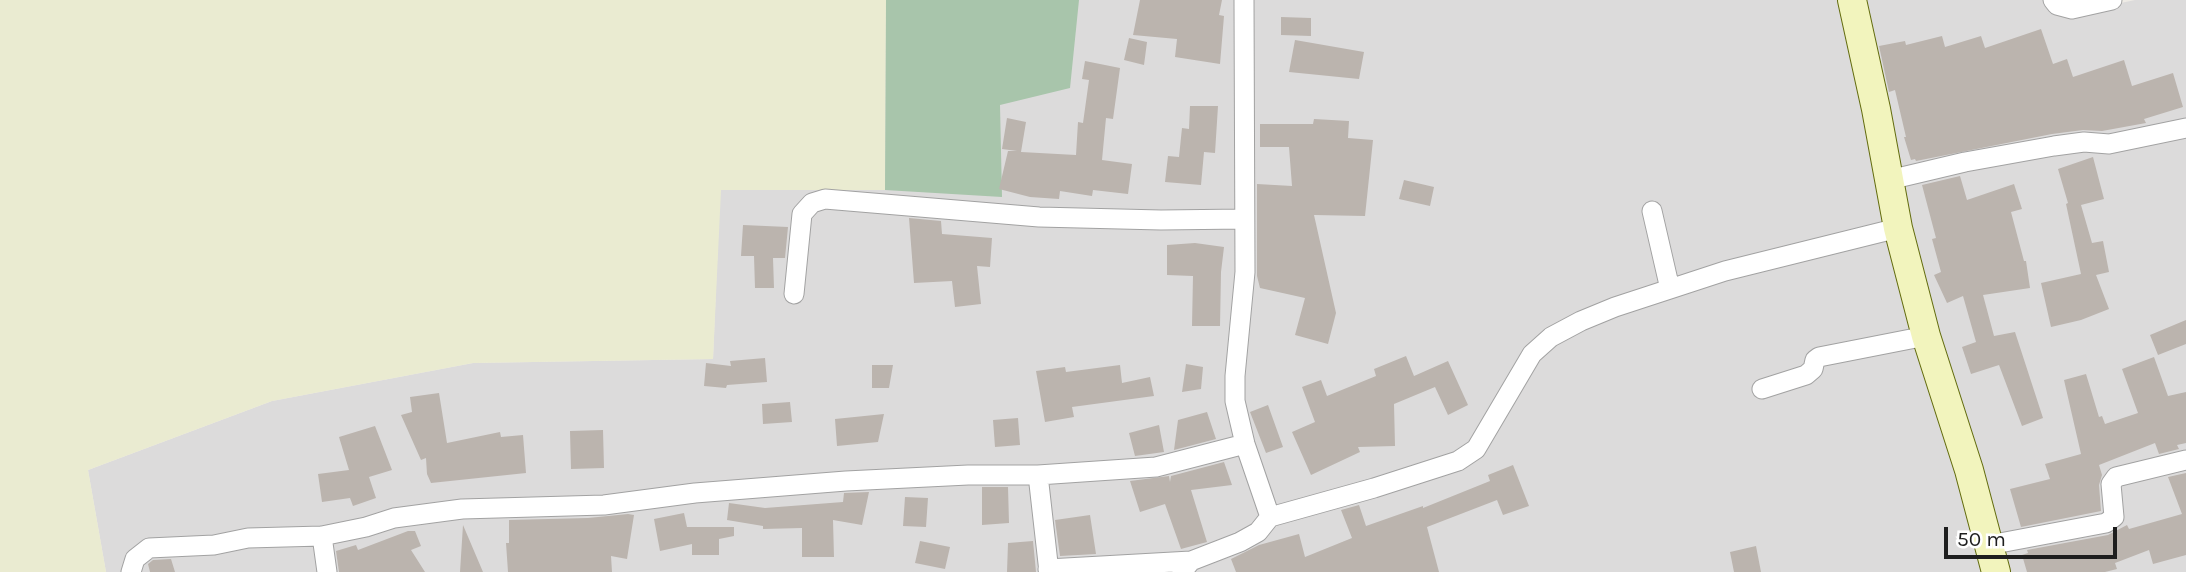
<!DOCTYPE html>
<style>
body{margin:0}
#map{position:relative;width:2186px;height:572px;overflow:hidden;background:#eeebe5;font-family:Karla,sans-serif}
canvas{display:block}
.scale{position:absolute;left:1944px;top:527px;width:173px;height:32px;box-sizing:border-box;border:4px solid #1e1e1e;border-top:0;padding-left:9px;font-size:21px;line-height:24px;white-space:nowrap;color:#1e1e1e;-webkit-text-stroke:5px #fff;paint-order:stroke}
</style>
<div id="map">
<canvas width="2186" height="572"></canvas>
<div class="scale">50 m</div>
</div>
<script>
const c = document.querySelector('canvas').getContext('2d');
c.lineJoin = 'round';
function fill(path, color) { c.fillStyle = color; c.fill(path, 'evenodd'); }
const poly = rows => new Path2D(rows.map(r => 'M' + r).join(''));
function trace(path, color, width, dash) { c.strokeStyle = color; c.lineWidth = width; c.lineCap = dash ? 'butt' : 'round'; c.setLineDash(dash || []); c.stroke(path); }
const residential = poly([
 [886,0,2071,0,2074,13,2135,0,2186,0,2186,572,106,572,88,470,272,401,473,363,713,359,720,190,885,190]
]);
const farmland = poly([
 [0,0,886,0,885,190,721,190,713,359,473,363,272,401,88,470,106,572,0,572]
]);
const cemetery = poly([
 [886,0,1079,0,1070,88,1000,105,1002,197,885,190]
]);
const building = poly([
 [1140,0,1222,0,1219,15,1224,16,1220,64,1175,57,1177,39,1133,35],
 [1281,17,1311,18,1311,36,1281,35],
 [2041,29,2053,64,2067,59,2073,77,2124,60,2132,86,2173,73,2183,107,2144,119,2146,123,2102,131,2083,130,2052,134,1916,161,1915,159,1911,160,1904,137,1906,137,1895,90,1889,92,1879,46,1905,41,1906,45,1942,36,1945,47,1981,36,1985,48],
 [1129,38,1147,42,1144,65,1124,60],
 [1295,40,1364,52,1359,79,1289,72],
 [1085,61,1120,68,1113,119,1106,118,1102,160,1132,164,1128,194,1093,190,1092,196,1060,191,1059,199,1030,197,999,189,1008,151,1017,151,1002,149,1007,118,1026,122,1021,152,1076,155,1078,122,1083,123,1089,80,1082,79],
 [1190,106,1218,106,1215,153,1204,152,1201,185,1165,182,1168,156,1179,157,1182,128,1189,129],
 [1314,119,1349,121,1348,138,1373,140,1365,216,1314,215,1336,313,1328,344,1295,335,1305,298,1260,288,1257,276,1257,184,1292,186,1289,147,1260,147,1260,124,1313,124],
 [2093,157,2104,199,2081,205,2092,243,2103,241,2109,272,2096,275,2109,309,2081,320,2051,327,2041,283,2081,274,2066,204,2068,203,2058,169],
 [1960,176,1967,200,2014,184,2022,209,2011,212,2024,261,2026,261,2030,288,1983,295,1994,336,2015,332,2043,418,2022,426,1999,365,1971,374,1962,347,1976,342,1963,296,1947,303,1934,275,1941,272,1932,239,1936,238,1922,185],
 [1404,180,1434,187,1430,206,1399,199],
 [909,218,941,221,942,234,992,238,990,267,977,266,981,304,955,307,952,281,914,283],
 [743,225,788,227,785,258,773,258,774,288,755,288,754,256,741,256],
 [1195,243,1224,247,1221,272,1220,326,1192,326,1193,276,1167,275,1167,245],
 [2186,320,2186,344,2158,355,2150,335],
 [1406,356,1414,376,1448,361,1468,405,1448,415,1435,387,1394,404,1395,446,1358,447,1360,452,1311,475,1292,432,1315,422,1302,387,1321,380,1327,396,1376,376,1374,369],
 [2154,357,2168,396,2186,392,2186,443,2177,445,2179,449,2159,454,2155,443,2099,465,2102,475,2099,485,2101,511,2021,527,2010,489,2050,479,2045,464,2081,454,2064,380,2086,374,2099,417,2102,416,2105,424,2138,413,2122,369],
 [765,358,767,382,727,385,726,388,704,386,706,363,731,366,730,361],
 [1186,364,1203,367,1201,389,1182,392],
 [872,365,893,365,889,388,872,388],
 [1120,365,1122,383,1150,377,1154,396,1072,407,1074,417,1045,422,1036,371,1065,367,1066,372],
 [439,393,447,443,500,432,501,437,523,435,526,473,431,483,427,474,426,458,421,460,401,415,412,412,410,397],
 [790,402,792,422,763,424,762,404],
 [1268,405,1283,447,1266,453,1250,412],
 [1207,412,1216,439,1174,450,1178,420],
 [884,414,878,442,837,446,835,419],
 [1018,418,1020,445,995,447,993,420],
 [1159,425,1164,452,1135,456,1129,433],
 [375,426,392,470,369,477,376,498,353,506,350,498,322,502,318,474,349,470,339,437],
 [603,430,604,468,571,469,570,431],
 [1224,462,1232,485,1191,490,1207,542,1181,549,1165,504,1140,512,1130,481,1169,476,1170,482,1171,476],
 [1513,465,1529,506,1503,515,1497,500,1427,527,1439,572,1236,572,1231,559,1259,545,1299,534,1305,557,1352,538,1341,510,1359,505,1366,526,1423,506,1423,508,1490,481,1488,475],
 [2186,473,2186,555,2153,564,2149,550,2115,563,2117,569,2105,572,2027,572,2022,555,2028,553,2027,550,2108,535,2127,525,2129,529,2182,514,2168,477],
 [982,487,1008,487,1009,523,982,525],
 [869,492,862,525,833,520,834,557,802,557,802,528,763,529,763,526,727,520,729,503,765,508,843,502,844,493],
 [905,497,928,498,926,527,903,526],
 [684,513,687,527,734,527,734,536,719,539,719,555,692,555,692,544,660,551,654,519],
 [628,514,634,515,627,559,611,556,612,572,508,572,506,543,509,543,509,520,588,518],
 [1090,515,1096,554,1060,556,1055,520],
 [463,525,483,572,460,572],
 [408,531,415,531,421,546,411,550,425,572,339,572,336,551,356,545,358,550],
 [920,541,950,547,945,569,915,563],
 [1033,541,1036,572,1007,572,1008,543],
 [1756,546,1761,572,1734,572,1730,552],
 [171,559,175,572,150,572,148,564,153,560]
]);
const street = poly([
 [1244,0,1245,272,1235,376,1235,401,1245,444,1270,517],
 [2053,0,2057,5,2072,9,2112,0],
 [1889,180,1965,162,2054,146,2084,142,2109,144,2186,128],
 [1652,211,1670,289],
 [794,294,802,214,812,203,825,199,1039,217,1161,220,1244,219],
 [1762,389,1806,375,1813,369,1815,360,1819,357,1926,336],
 [1038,475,1049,572],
 [322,536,327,572],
 [1989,545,2106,523,2114,517,2111,484,2116,477,2186,460],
 [1048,569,1191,561],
 [131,572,135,559,149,548,214,545,248,538,322,536,366,527,394,518,462,509,604,505,695,493,846,481,968,475,1038,475,1156,467,1245,444],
 [1182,572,1191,561,1240,542,1258,532,1270,517,1374,488,1458,461,1476,449,1532,354,1551,337,1581,321,1615,307,1725,271,1898,228]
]);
const secondary = poly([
 [1852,0,1876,109,1898,228,1926,336,1969,470,1996,572]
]);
fill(residential, '#dcdbdb');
fill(farmland, '#eaebd1');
fill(cemetery, '#a8c5ab');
fill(building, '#bbb4ae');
trace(street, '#a2a2a2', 21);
trace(secondary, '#636c0e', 30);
trace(street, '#fff', 19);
trace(secondary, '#f2f4bd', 28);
</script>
